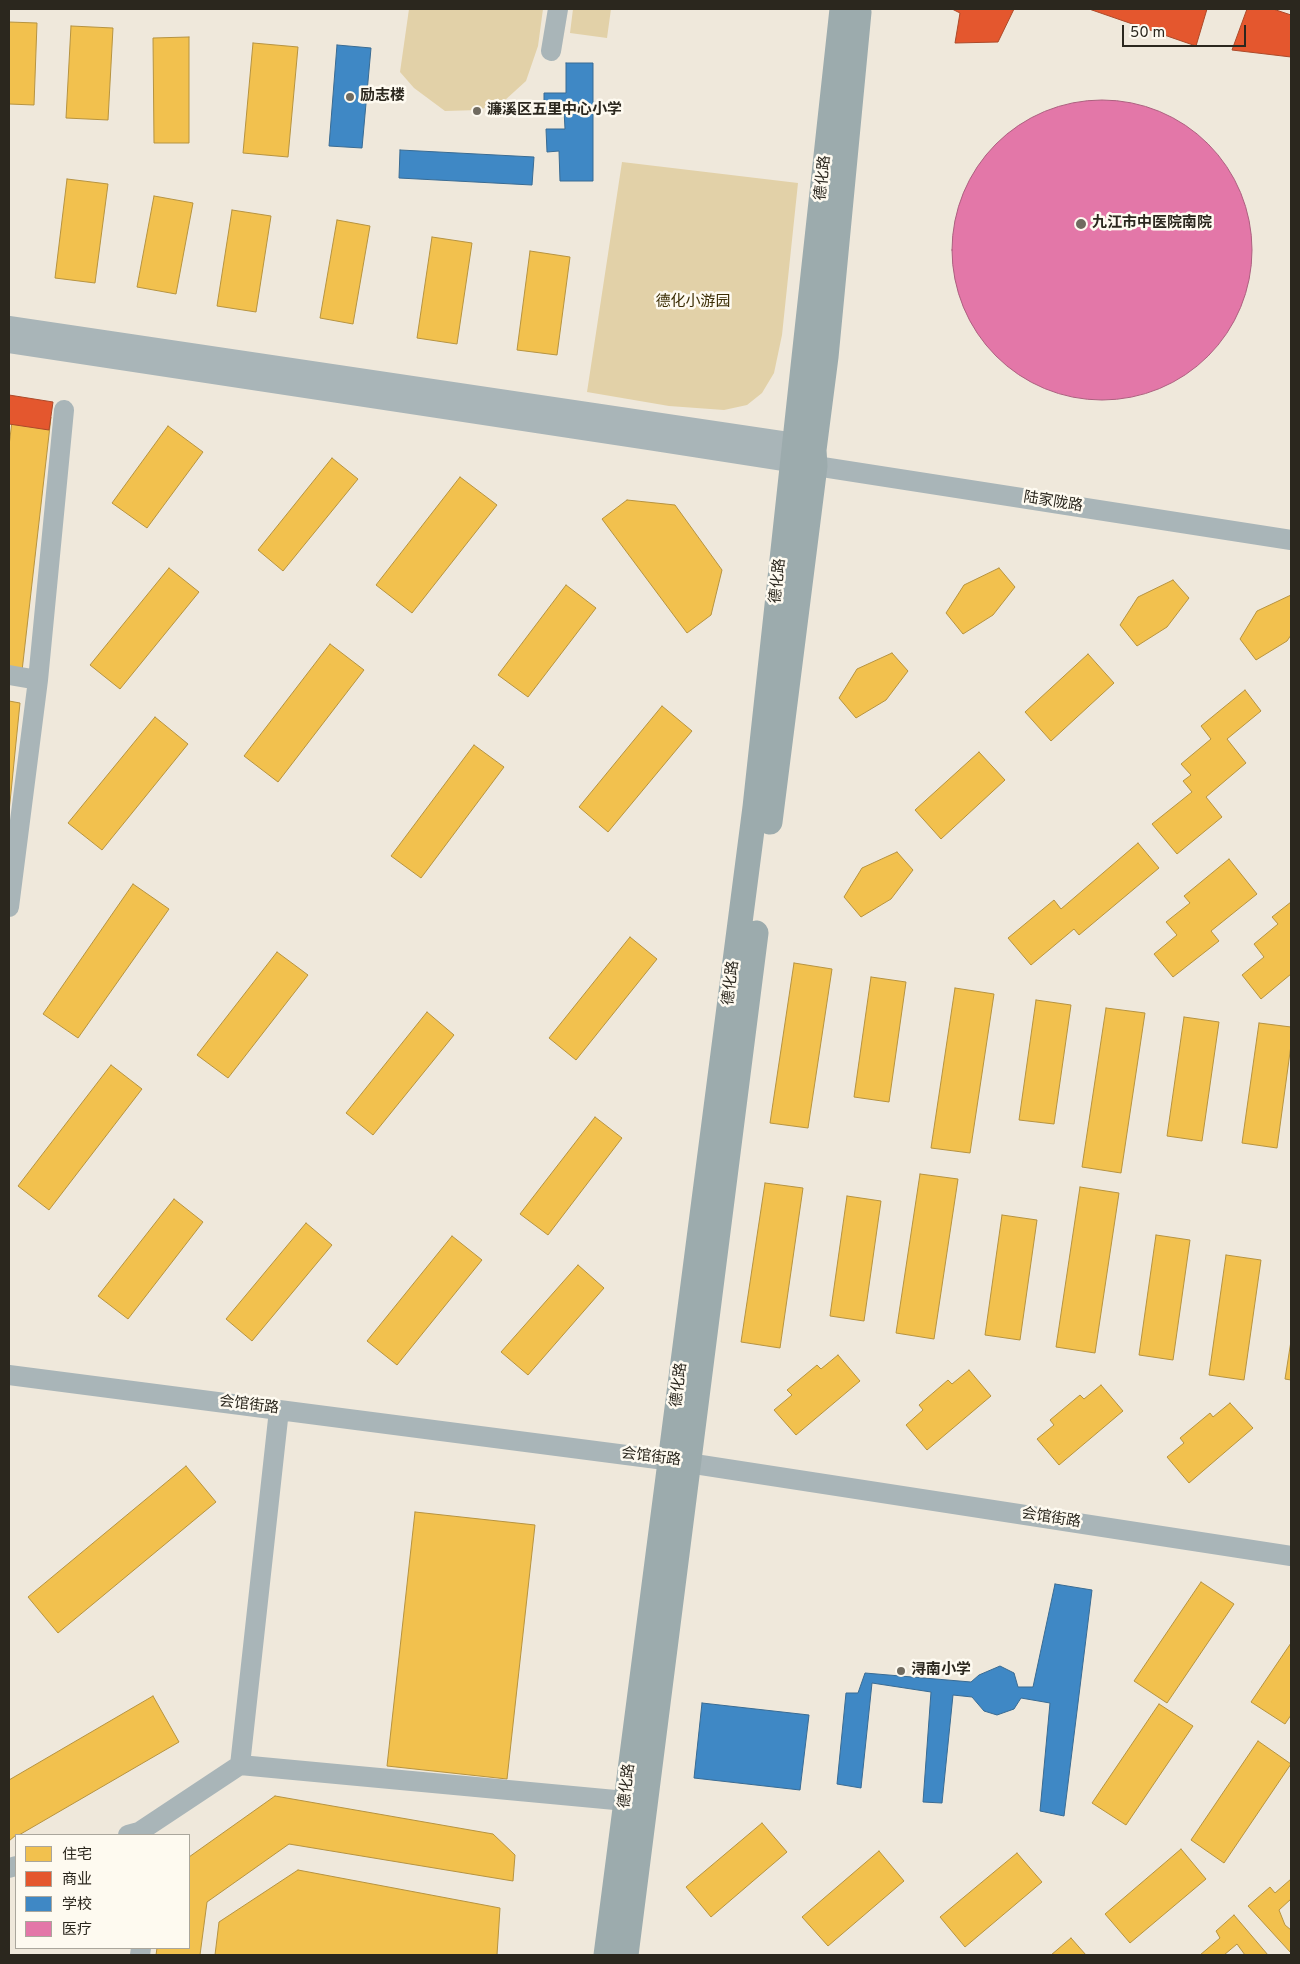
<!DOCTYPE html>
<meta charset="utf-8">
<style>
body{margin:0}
#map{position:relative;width:1300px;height:1964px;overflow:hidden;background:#efe8db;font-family:Overpass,"Noto Sans SC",sans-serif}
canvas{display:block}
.frame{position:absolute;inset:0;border:10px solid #2b271e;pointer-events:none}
.legend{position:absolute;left:15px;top:1834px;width:175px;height:115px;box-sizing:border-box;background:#fefaf0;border:1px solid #aaa69c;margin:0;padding:6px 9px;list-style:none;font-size:15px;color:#2b271e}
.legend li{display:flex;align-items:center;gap:10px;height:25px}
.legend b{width:25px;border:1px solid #aaa69c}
.scale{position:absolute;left:1122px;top:25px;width:124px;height:22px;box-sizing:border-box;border:2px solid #2b271e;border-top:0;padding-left:6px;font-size:15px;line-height:18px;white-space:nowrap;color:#2b271e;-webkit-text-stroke:4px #fefaf0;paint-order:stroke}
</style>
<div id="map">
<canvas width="1300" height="1964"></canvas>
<div class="frame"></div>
<ul class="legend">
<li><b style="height:14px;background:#f2c14e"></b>住宅</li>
<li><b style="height:14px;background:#e4572e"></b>商业</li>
<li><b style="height:14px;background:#3f88c5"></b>学校</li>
<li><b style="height:14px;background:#e377a8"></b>医疗</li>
</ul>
<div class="scale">50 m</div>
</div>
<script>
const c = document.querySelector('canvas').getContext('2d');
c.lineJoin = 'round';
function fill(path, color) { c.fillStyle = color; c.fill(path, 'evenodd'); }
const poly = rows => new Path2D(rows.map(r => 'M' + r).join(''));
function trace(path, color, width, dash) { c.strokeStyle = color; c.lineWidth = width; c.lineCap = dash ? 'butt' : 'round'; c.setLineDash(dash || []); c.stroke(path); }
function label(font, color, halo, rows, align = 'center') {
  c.font = font + ' Overpass,"Noto Sans SC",sans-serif'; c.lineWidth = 5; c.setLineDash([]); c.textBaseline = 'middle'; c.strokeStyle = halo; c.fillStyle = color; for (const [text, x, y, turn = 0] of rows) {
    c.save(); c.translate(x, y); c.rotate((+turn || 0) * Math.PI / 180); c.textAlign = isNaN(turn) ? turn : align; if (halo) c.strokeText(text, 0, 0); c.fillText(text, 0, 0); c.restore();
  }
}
const green = poly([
 [409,9,543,9,538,46,526,81,504,101,479,110,445,111,414,88,400,72],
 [573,9,611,9,607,38,570,33],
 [622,162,798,183,782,335,774,373,762,393,747,405,724,410,669,406,587,392]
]);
const homes = poly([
 [9,22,37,23,34,105,9,104,9,22],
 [71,26,113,28,108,120,66,118,71,26],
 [189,37,189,143,154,143,153,38,189,37],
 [253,43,298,47,288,157,243,153,253,43],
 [67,179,108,184,95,283,55,278,67,179],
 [154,196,193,203,176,294,137,287,154,196],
 [232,210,271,216,256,312,217,306,232,210],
 [337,220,370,226,353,324,320,318,337,220],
 [432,237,472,243,457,344,417,338,432,237],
 [530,251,570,257,557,355,517,350,530,251],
 [13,413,51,417,22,671,9,669,9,446,13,413],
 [168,426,203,452,147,528,112,503,168,426],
 [332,458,358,479,283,571,258,550,332,458],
 [460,477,497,505,412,613,376,585,460,477],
 [627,500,675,505,722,570,711,615,687,633,602,519,627,500],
 [169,568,199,592,120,689,90,665,169,568],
 [999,568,1015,587,993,615,963,634,946,613,964,585,999,568],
 [1173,580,1189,598,1167,627,1137,646,1120,625,1138,597,1173,580],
 [566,585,596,608,528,697,498,675,566,585],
 [1291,595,1291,635,1287,641,1256,660,1240,639,1257,611,1291,595],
 [330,644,364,670,278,782,244,756,330,644],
 [892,653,908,671,886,700,856,718,839,698,857,669,892,653],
 [1088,654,1114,683,1051,741,1025,712,1088,654],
 [1245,690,1261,711,1227,739,1246,763,1206,797,1222,817,1177,854,1152,824,1192,792,1183,781,1191,775,1181,764,1211,739,1201,726,1245,690],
 [9,701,20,703,9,812,9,701],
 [662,706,692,731,608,832,579,807,662,706],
 [155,717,188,744,102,850,68,823,155,717],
 [474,745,504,767,421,878,391,856,474,745],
 [979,752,1005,780,941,839,915,810,979,752],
 [1138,843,1159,868,1079,935,1074,929,1031,965,1008,938,1054,900,1061,909,1138,843],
 [897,852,913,870,891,899,861,917,844,897,862,868,897,852],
 [1229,859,1257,894,1211,931,1219,941,1173,977,1154,954,1177,935,1166,922,1190,903,1184,896,1229,859],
 [133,884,169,909,78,1038,43,1014,133,884],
 [1291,902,1291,974,1261,999,1242,975,1264,957,1254,944,1278,924,1272,917,1291,902],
 [630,937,657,959,576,1060,549,1038,630,937],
 [277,952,308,975,228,1078,197,1055,277,952],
 [794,963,832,969,808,1128,770,1123,794,963],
 [871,977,906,982,889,1102,854,1097,871,977],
 [955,988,994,994,970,1153,931,1148,955,988],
 [1036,1000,1071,1005,1054,1124,1019,1120,1036,1000],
 [1106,1008,1145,1013,1121,1173,1082,1167,1106,1008],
 [427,1012,454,1035,373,1135,346,1113,427,1012],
 [1184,1017,1219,1022,1202,1141,1167,1136,1184,1017],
 [1259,1023,1291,1027,1291,1045,1277,1148,1242,1143,1259,1023],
 [111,1065,142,1089,49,1210,18,1186,111,1065],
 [595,1117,622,1138,548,1235,520,1214,595,1117],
 [920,1174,958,1179,934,1339,896,1333,920,1174],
 [765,1183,803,1188,780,1348,741,1342,765,1183],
 [1080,1187,1119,1193,1095,1353,1056,1347,1080,1187],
 [847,1196,881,1201,864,1321,830,1316,847,1196],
 [174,1199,203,1222,128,1319,98,1296,174,1199],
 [1002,1215,1037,1220,1020,1340,985,1335,1002,1215],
 [306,1223,332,1245,252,1341,226,1319,306,1223],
 [1156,1235,1190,1240,1173,1360,1139,1355,1156,1235],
 [452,1236,482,1260,397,1365,367,1341,452,1236],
 [1226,1255,1261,1260,1244,1380,1209,1375,1226,1255],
 [578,1265,604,1288,528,1375,501,1352,578,1265],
 [1291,1341,1291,1380,1285,1379,1291,1341],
 [838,1355,860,1381,796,1435,774,1410,792,1395,787,1390,817,1365,821,1369,838,1355],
 [969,1370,991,1396,927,1450,906,1425,923,1410,919,1405,948,1380,952,1384,969,1370],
 [1101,1385,1123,1411,1059,1465,1037,1439,1054,1425,1050,1420,1080,1395,1084,1399,1101,1385],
 [1230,1403,1253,1428,1189,1483,1167,1457,1184,1443,1180,1438,1210,1413,1213,1417,1230,1403],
 [186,1466,216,1502,58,1633,28,1597,186,1466],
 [415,1512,535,1525,507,1779,387,1766,415,1512],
 [1201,1582,1234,1604,1167,1703,1134,1681,1201,1582],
 [1291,1643,1291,1715,1285,1724,1251,1702,1291,1643],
 [153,1696,179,1742,19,1835,16,1835,9,1841,9,1780,153,1696],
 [1159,1704,1193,1726,1126,1825,1092,1803,1159,1704],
 [1258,1741,1291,1764,1224,1863,1191,1840,1258,1741],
 [275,1796,493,1834,515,1855,513,1881,289,1844,207,1902,200,1955,156,1955,157,1948,189,1948,189,1857,275,1796],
 [762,1823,787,1852,711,1917,686,1887,762,1823],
 [1181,1849,1206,1879,1130,1943,1105,1914,1181,1849],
 [879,1851,904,1881,828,1946,802,1917,879,1851],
 [1017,1853,1042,1882,965,1947,940,1917,1017,1853],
 [298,1870,500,1908,497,1955,215,1955,219,1922,298,1870],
 [1291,1879,1291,1899,1279,1910,1285,1925,1291,1930,1291,1953,1248,1906,1270,1887,1275,1893,1291,1879],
 [1234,1915,1268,1955,1245,1955,1237,1944,1224,1955,1200,1955,1220,1938,1216,1931,1234,1915],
 [1071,1938,1086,1955,1051,1955,1071,1938]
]);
const shops = poly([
 [952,9,1014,9,998,42,955,43,960,13,952,9],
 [1089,9,1207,9,1196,46,1089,9],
 [1247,9,1273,9,1291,15,1291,57,1232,50,1247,9],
 [9,395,53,402,49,430,9,424,9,395]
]);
const schools = poly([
 [337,45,371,48,362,148,329,146,337,45],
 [566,63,593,63,593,181,560,181,559,151,547,152,546,129,565,129,564,110,544,112,544,93,566,93,566,63],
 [400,150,534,157,532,185,399,178,400,150],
 [1055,1584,1092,1590,1064,1816,1040,1811,1050,1703,1021,1698,1014,1709,997,1715,984,1711,972,1697,953,1695,942,1803,923,1802,931,1692,872,1683,861,1788,837,1784,846,1693,858,1693,865,1673,971,1682,979,1675,1000,1666,1014,1673,1018,1687,1033,1687,1055,1584],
 [702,1703,809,1715,800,1790,694,1778,702,1703]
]);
const health = poly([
 '952 250a150 150 0 1 1 300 0a150 150 0 1 1-300 0Z'
]);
const minor = poly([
 [551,51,558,9],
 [9,326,795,443,808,448],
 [9,343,649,440,1291,540],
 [9,675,38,680],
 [9,907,38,680,64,410],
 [9,1375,688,1463,1291,1556],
 [240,1765,279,1410],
 [128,1835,139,1832,240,1765,626,1801],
 [9,1868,16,1866],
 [140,1955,141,1948]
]);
const major = poly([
 [770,822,815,466,814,450,826,357,859,12],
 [606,1955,755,807,842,9],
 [626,1955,756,933]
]);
const markers = [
 [350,97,5,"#706b60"],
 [477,111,5,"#706b60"],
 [1081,224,6,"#706b60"],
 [901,1671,5,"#706b60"]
];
const poiNames = [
 ["励志楼",360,97],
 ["濂溪区五里中心小学",487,111],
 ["九江市中医院南院",1092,224],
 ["浔南小学",911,1671]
];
const streetNames = [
 ["德化路",824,178,-84],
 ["陆家陇路",1053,503,9],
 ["德化路",779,581,-84],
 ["德化路",732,983,-83],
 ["德化路",680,1385,-83],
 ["会馆街路",249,1406,7],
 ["会馆街路",651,1458,7],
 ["会馆街路",1051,1519,9],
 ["德化路",628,1786,-83]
];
const parkNames = [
 ["德化小游园",693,303]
];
fill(green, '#e2d1a8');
fill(homes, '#f2c14e');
trace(homes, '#b69340', 1);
fill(shops, '#e4572e');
trace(shops, '#ac4929', 1);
fill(schools, '#3f88c5');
trace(schools, '#396b93', 1);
fill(health, '#e377a8');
trace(health, '#ac5f7f', 1);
trace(minor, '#a9b5b8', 20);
trace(major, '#9cabad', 25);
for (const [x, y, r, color] of markers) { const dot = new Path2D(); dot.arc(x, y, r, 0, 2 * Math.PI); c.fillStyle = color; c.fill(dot); trace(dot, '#fefaf0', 2); }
label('bold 15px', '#2b271e', '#fefaf0', poiNames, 'left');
label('15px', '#2b271e', '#fefaf0', streetNames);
label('15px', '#3a2c03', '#fefaf0', parkNames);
</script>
